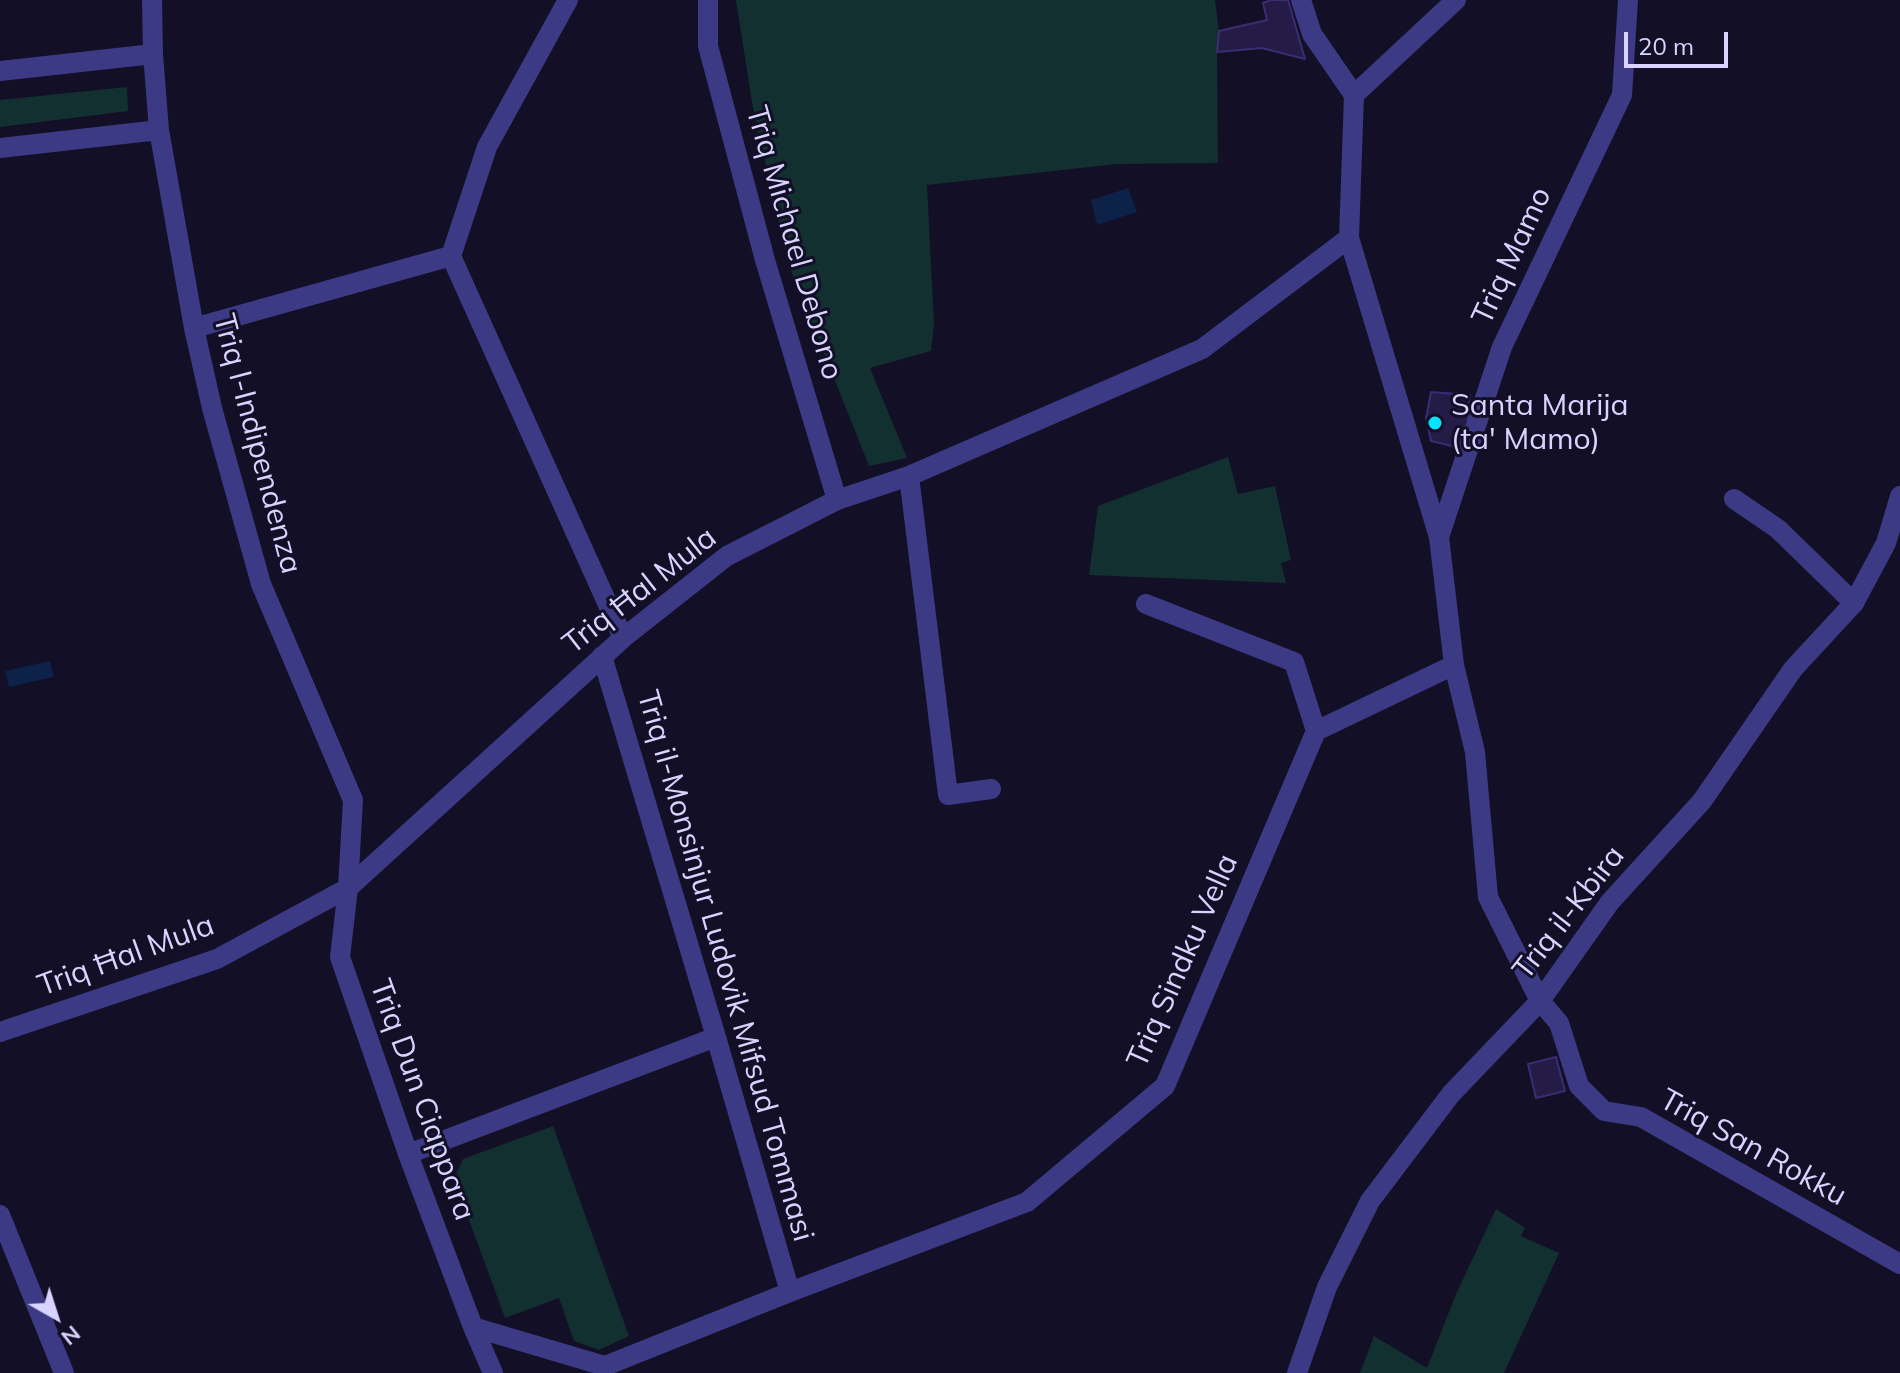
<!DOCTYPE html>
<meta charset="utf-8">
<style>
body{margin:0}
#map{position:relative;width:1900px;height:1373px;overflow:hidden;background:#130f26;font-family:Mulish,sans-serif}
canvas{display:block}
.north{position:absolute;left:16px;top:1277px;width:80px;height:80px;-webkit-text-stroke:6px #130f26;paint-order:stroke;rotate:141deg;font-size:22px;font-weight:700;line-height:32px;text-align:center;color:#d9d4ff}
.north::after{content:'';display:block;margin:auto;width:28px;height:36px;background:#d9d4ff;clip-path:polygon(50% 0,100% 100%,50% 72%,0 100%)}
.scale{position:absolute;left:1624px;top:32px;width:104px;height:36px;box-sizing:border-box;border:4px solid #d9d4ff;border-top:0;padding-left:10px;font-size:24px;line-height:28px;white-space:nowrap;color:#d9d4ff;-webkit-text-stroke:6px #130f26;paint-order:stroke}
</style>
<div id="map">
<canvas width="1900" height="1373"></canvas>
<div class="north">N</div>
<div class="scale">20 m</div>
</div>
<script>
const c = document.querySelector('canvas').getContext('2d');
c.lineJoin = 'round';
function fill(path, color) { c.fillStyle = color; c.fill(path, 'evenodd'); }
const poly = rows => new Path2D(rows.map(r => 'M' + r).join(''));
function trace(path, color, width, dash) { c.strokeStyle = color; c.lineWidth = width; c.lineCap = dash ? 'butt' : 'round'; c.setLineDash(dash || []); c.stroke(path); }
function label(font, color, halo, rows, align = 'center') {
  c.font = font + ' Mulish,sans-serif'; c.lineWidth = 6; c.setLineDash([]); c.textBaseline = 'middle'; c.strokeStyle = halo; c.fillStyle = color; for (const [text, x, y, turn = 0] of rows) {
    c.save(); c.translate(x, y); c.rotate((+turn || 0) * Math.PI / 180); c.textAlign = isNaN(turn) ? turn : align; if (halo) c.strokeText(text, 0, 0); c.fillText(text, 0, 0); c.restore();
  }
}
const green = poly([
 [736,0,1215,0,1219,31,1217,52,1218,163,1117,164,927,185,934,324,931,351,870,368,907,458,869,466,788,263,752,103],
 [127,87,128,111,0,127,0,100],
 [1228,457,1238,494,1275,486,1291,560,1281,563,1286,583,1089,575,1098,506],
 [553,1126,629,1336,599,1350,574,1341,559,1298,505,1318,454,1179,463,1159],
 [1496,1209,1525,1228,1521,1236,1559,1253,1504,1373,1360,1373,1374,1336,1427,1368,1456,1294]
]);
const water = poly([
 [1128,188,1137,212,1097,225,1091,200],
 [50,661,54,677,9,687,5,671]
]);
const building = poly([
 [1271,0,1288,0,1305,59,1262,48,1217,52,1219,31,1267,20,1263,3,1271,0],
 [1431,392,1470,395,1467,433,1456,447,1431,441,1426,418,1431,392],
 [1556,1057,1565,1091,1536,1098,1528,1064,1556,1057]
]);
const service = poly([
 [451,256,487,147,568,0],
 [909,476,948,795,991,789],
 [1734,499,1778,529,1854,603],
 [1146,604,1294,662,1316,731]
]);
const minor = poly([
 [152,0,153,54,159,130,194,328,212,408,261,584,353,800,348,888,340,957,408,1154,473,1327,605,1366,603,1373],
 [708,0,708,46,765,260,837,500],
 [1301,0,1312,34,1354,95,1349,238,1439,537,1454,665,1475,752,1488,897,1540,1001,1559,1023,1579,1086,1604,1111,1641,1117,1900,1264],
 [0,71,153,54],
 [1354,95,1456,0],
 [0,148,159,130],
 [194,328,451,256,623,638],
 [1439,537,1502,347,1622,95,1628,0],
 [602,656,716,1037,790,1292],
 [0,1032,217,959,348,888,623,638,727,556,837,500,909,476,1202,349,1349,238],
 [408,1154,716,1037],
 [0,1215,64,1373],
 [473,1327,493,1373],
 [605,1366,790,1292,1027,1202,1165,1086,1316,731,1454,665],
 [1297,1373,1327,1287,1370,1201,1451,1094,1540,1001,1610,902,1702,801,1793,669,1854,603,1886,543,1900,496]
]);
const markers = [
 [1435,423,8,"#00e5ff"]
];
const streetNames = [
 ["Triq Michael Debono",794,243,74],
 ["Triq Mamo",1512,256,-65],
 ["Triq l-Indipendenza",257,444,75],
 ["Triq Ħal Mula",640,591,-38],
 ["Triq il-Kbira",1569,913,-52],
 ["Triq Ħal Mula",126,956,-20],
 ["Triq Sindku Vella",1183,961,-66],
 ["Triq il-Monsinjur Ludovik Mifsud Tommasi",725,966,74],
 ["Triq Dun Ciappara",422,1100,70],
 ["Triq San Rokku",1753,1148,29]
];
const poiNames = [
 ["Santa Marija",1451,406],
 ["(ta' Mamo)",1451,440]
];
fill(green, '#12302f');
fill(water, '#0c2248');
fill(building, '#241b47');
trace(building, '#3b2d73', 2);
trace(service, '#3d3a85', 20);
trace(minor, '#3d3a85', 20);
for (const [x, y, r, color] of markers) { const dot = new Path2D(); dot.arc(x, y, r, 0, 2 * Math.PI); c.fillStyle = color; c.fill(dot); trace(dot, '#130f26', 3); }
label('30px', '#d9d4ff', '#130f26', streetNames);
label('30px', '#d9d4ff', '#130f26', poiNames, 'left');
</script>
